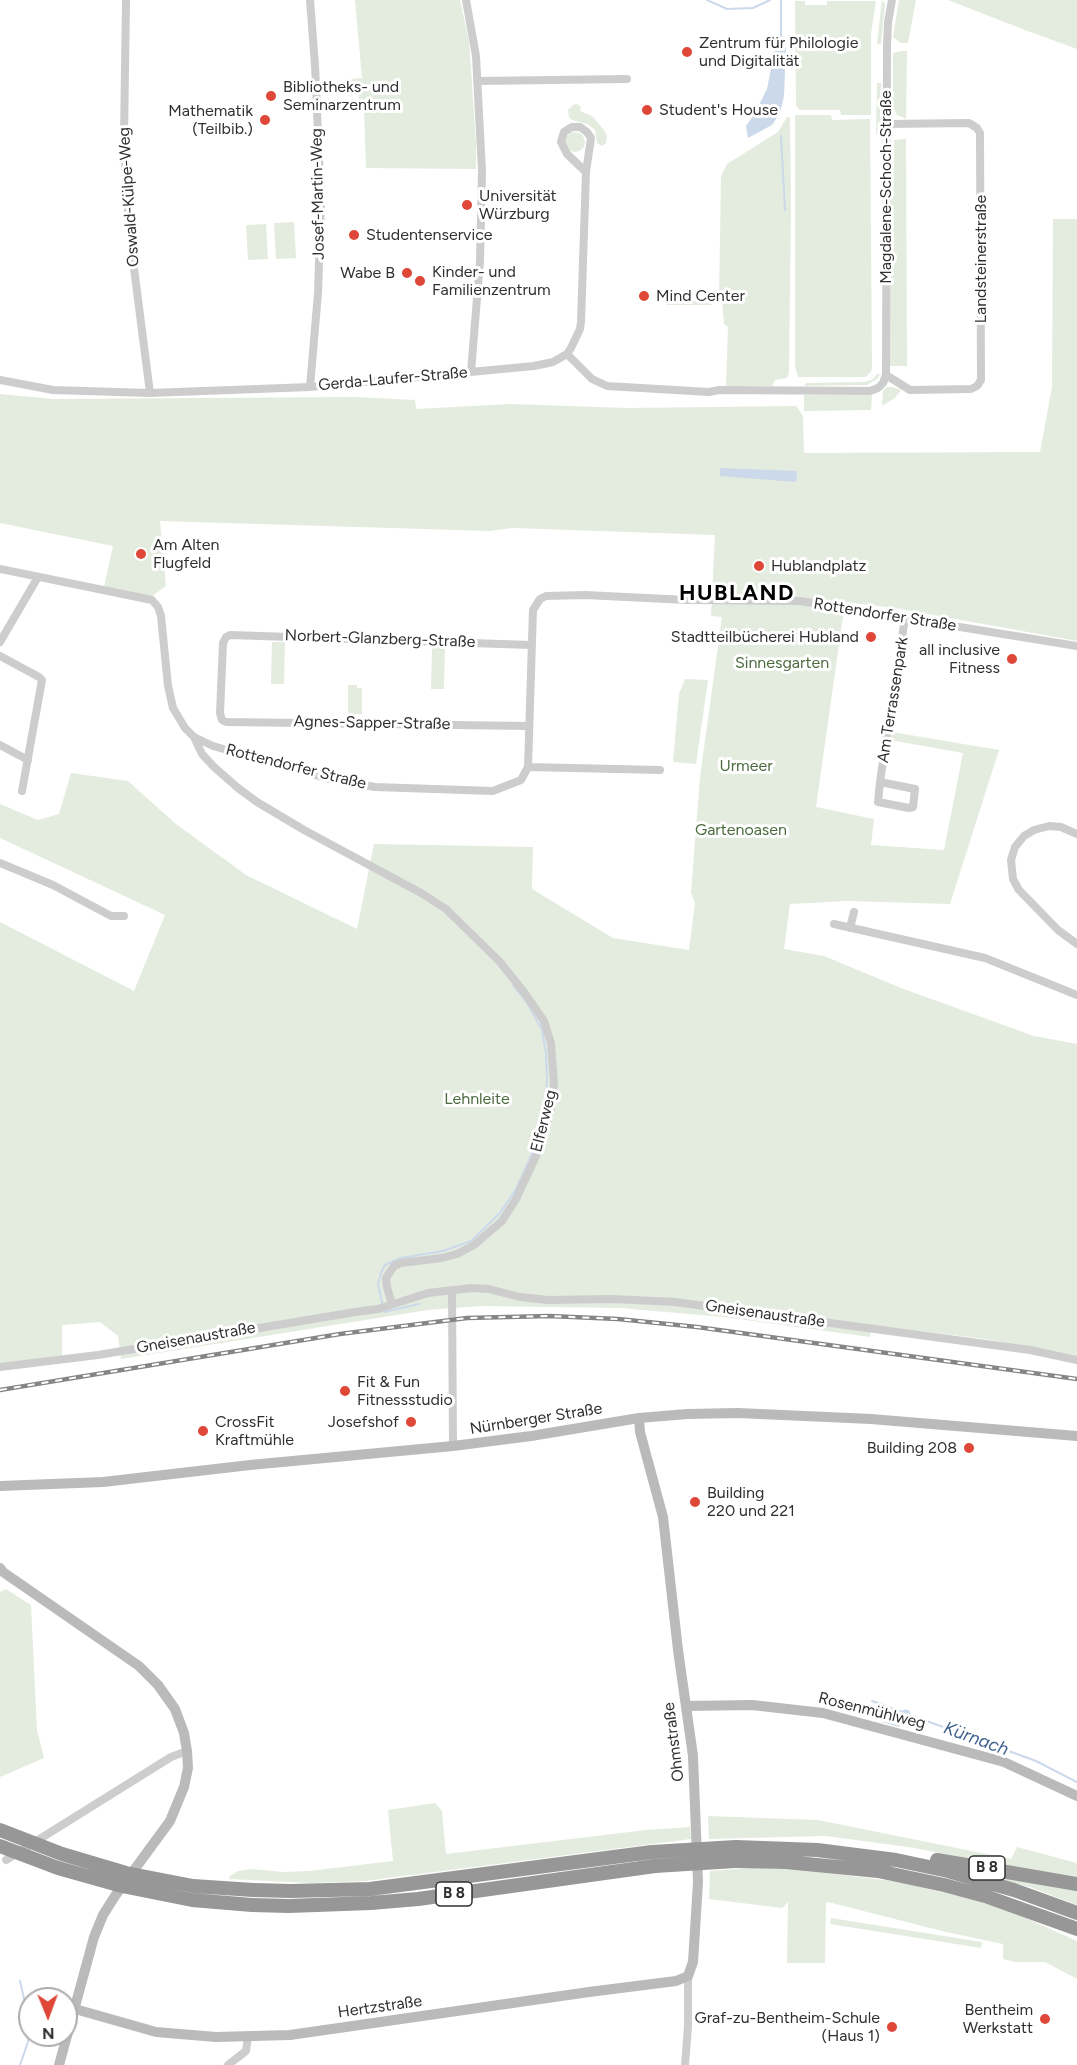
<!DOCTYPE html>
<meta charset="utf-8">
<style>
body{margin:0}
#map{position:relative;width:1077px;height:2065px;overflow:hidden;background:#fff;font-family:Figtree,sans-serif}
canvas{display:block}
.north{position:absolute;left:18px;top:1987px;width:60px;height:60px;box-sizing:border-box;background:#fff;border:2px solid #acacac;border-radius:50%;rotate:179deg;font-size:16px;font-weight:700;line-height:24px;text-align:center;color:#303030}
.north::after{content:'';display:block;margin:auto;width:21px;height:27px;background:#df4839;clip-path:polygon(50% 0,100% 100%,50% 72%,0 100%)}
</style>
<div id="map">
<canvas width="1077" height="2065"></canvas>
<div class="north">N</div>
</div>
<script>
const c = document.querySelector('canvas').getContext('2d');
c.lineJoin = 'round';
function fill(path, color) { c.fillStyle = color; c.fill(path, 'evenodd'); }
const poly = rows => new Path2D(rows.map(r => 'M' + r).join(''));
function trace(path, color, width, dash) { c.strokeStyle = color; c.lineWidth = width; c.lineCap = dash ? 'butt' : 'round'; c.setLineDash(dash || []); c.stroke(path); }
function label(font, color, halo, rows, align = 'center') {
  c.font = font + ' Figtree,sans-serif'; c.lineWidth = 6; c.setLineDash([]); c.textBaseline = 'middle'; c.strokeStyle = halo; c.fillStyle = color; for (const [text, x, y, turn = 0] of rows) {
    c.save(); c.translate(x, y); c.rotate((+turn || 0) * Math.PI / 180); c.textAlign = isNaN(turn) ? turn : align; if (halo) c.strokeText(text, 0, 0); c.fillText(text, 0, 0); c.restore();
  }
}
const green = poly([
 [355,0,460,0,469,41,476,142,476,169,366,168,364,107,343,107,343,101,359,100,359,88,344,88,344,80,362,78],
 [882,0,885,4,881,44,877,44],
 [899,0,916,0,908,43,901,43,893,37],
 [948,0,1077,0,1077,49,1025,30],
 [795,1,805,1,805,5,827,5,827,1,876,1,871,34,871,115,841,115,840,110,800,110,796,106],
 [902,51,907,51,906,119,897,115,893,107,893,53],
 [877,83,881,83,880,134,876,134],
 [577,104,581,107,580,111,592,116,604,130,607,136,606,143,602,146,597,143,595,130,587,124,572,120,569,117,568,110,573,105],
 [795,115,831,115,832,120,870,119,872,368,871,372,865,377,798,377,795,366],
 [787,117,790,117,791,206,789,373,787,378,775,380,772,386,726,386,728,327,724,324,722,300,719,299,721,176,727,164,778,132],
 '565 142a10 10 0 1 1 20 0a10 10 0 1 1-20 0Z',
 [906,139,907,366,890,366,890,168,894,168,894,140],
 [1053,219,1077,219,1077,641,895,608,845,602,816,807,874,819,871,845,944,850,963,753,890,740,892,732,999,750,950,904,847,901,790,904,784,949,824,956,901,988,1034,1036,1077,1044,1077,1357,985,1339,871,1325,870,1337,724,1317,620,1308,480,1306,428,1310,121,1359,118,1336,100,1322,62,1325,62,1356,0,1364,0,922,134,991,165,915,0,838,0,804,38,820,59,814,71,773,128,781,176,824,246,875,357,929,374,844,533,847,532,889,613,938,689,950,695,903,691,893,700,777,722,617,711,616,715,535,512,528,490,531,160,521,166,586,151,597,104,587,113,546,0,523,0,394,54,399,354,397,415,400,416,409,510,404,627,408,796,406,803,416,804,453,1040,452,1052,387],
 [294,222,296,258,276,259,274,223],
 [266,224,268,259,248,260,246,225],
 [672,299,702,301,712,302,712,305,667,305,667,300],
 [877,374,880,374,877,379,867,385,804,386,806,383,865,382,873,379],
 [888,387,893,387,901,390,895,398,882,406,883,390],
 [804,395,872,395,871,410,804,411],
 [272,642,285,642,284,684,271,684],
 [432,647,445,647,444,689,431,689],
 [685,679,708,680,696,764,673,762,679,694],
 [348,685,357,685,357,688,362,688,362,714,348,714],
 [6,1589,31,1605,37,1730,44,1758,0,1777,0,1592],
 [435,1803,442,1811,446,1854,646,1830,690,1827,691,1839,365,1881,310,1883,229,1879,230,1876,238,1871,251,1869,283,1872,309,1871,393,1861,388,1810],
 [708,1816,818,1820,1011,1859,1017,1847,1077,1863,1077,1880,977,1863,946,1854,908,1847,826,1836,709,1839],
 [751,1868,794,1869,900,1882,974,1900,1012,1912,1077,1941,1077,1979,1045,1962,1015,1962,1003,1959,1003,1944,946,1932,828,1902,826,1903,825,1963,787,1963,788,1902,782,1908,709,1899,710,1871],
 [958,1868,1077,1888,1077,1905,1030,1887],
 [831,1918,982,1942,981,1948,830,1924]
]);
const water = poly([
 [786,47,784,96,780,113,772,125,748,138,746,126,755,113,767,89,775,48],
 [720,468,797,471,796,482,720,476],
 [886,1710,903,1715,899,1727,882,1722]
]);
const stream = poly([
 [707,0,727,9,753,8,770,0],
 [781,48,781,0],
 [781,136,785,210],
 [419,1304,384,1312,378,1284,381,1273,385,1265,401,1258,443,1251,471,1241,500,1213,516,1189,533,1152,546,1107,547,1077,546,1053,542,1030,526,1001,513,985],
 [872,1701,1036,1761,1077,1782],
 [20,1981,30,2025],
 [20,2065,28,2042,30,2028]
]);
const canal = poly([
 [891,1713,901,1716,906,1714]
]);
const street = poly([
 [126,0,124,138,126,180,130,237,150,393],
 [310,0,315,65,321,202,318,293,310,387],
 [466,0,476,56,482,171,480,261,471,372],
 [477,81,627,79],
 [567,354,592,379,607,386,709,392,719,390,870,391,878,388,883,383,886,375,887,46,888,22,892,0],
 [886,375,910,390,971,389,977,386,981,380,980,133,977,128,969,123,886,124],
 [0,380,53,390,150,393,310,387,534,366,553,362,567,354,571,348,580,329,581,322,586,172,591,138,587,132,580,127,572,127,564,132,561,142,567,154,586,172],
 [0,569,152,600,158,607,161,616,168,686,173,708,185,728,194,737,213,746,329,779,375,787,493,791,521,780,528,767,533,610,540,599,546,596,585,595,687,600,800,601,1077,646],
 [0,642,38,577],
 [0,656,39,677,42,680,22,791],
 [529,726,226,722,222,720,220,713,223,643,226,637,230,635,531,645],
 [194,737,202,754,214,767,238,788,257,802,304,830,421,893,446,909,499,961,524,992,544,1021,551,1043,554,1083,551,1108,537,1154,516,1199,502,1221,474,1245,457,1254,442,1258,401,1263,394,1266,386,1278,387,1287,392,1304],
 [0,745,28,760],
 [528,767,660,770],
 [880,782,915,789,913,807,909,808,878,802,880,782,887,734,905,618],
 [1077,834,1061,827,1049,826,1034,830,1024,836,1015,847,1011,860,1013,879,1019,890,1058,930,1077,944],
 [0,863,53,885,111,916,124,916],
 [834,924,985,958,1077,995],
 [850,928,854,912],
 [452,1291,453,1446],
 [0,1367,98,1355,355,1312,378,1309,428,1293,471,1288,489,1289,520,1297,548,1300,613,1299,675,1302,1030,1350,1077,1360],
 [6,1860,171,1757,187,1751],
 [228,2065,246,2051,248,2037],
 [685,2065,688,2026,688,1976]
]);
const secondary = poly([
 [0,1486,103,1482,250,1465,453,1446,531,1436,639,1418,687,1414,738,1413,871,1419,1077,1436],
 [0,1568,3,1572,139,1666,158,1685,175,1709,184,1733,187,1751,188,1768,184,1787,170,1821,115,1896,103,1915,94,1937,59,2065],
 [686,1706,752,1705,823,1713,1004,1762,1077,1796],
 [75,2009,156,2032,216,2037,290,2035,589,1992,676,1981,688,1976,693,1962,698,1882,693,1756,678,1650,663,1517,640,1432,639,1418]
]);
const highway = poly([
 [736,1847,817,1850,896,1860,948,1871,1014,1890,1077,1913],
 [937,1860,1077,1884],
 [735,1861,786,1862,878,1871,944,1885,985,1896,1077,1929],
 [253,1890,291,1891,370,1889,652,1852],
 [252,1905,289,1906,371,1903,418,1899,655,1866]
]);
const rail = poly([
 [0,1390,340,1334,467,1318,549,1316,618,1319,697,1327,1077,1379]
]);
const highwayBridge = poly([
 [0,1830,62,1854,126,1873,193,1886,253,1890],
 [0,1846,58,1868,122,1886,192,1900,252,1905],
 [652,1852,736,1847],
 [655,1866,735,1861]
]);
const markers = [
 [687,52,6,"#df4839"],
 [271,96,6,"#df4839"],
 [647,110,6,"#df4839"],
 [265,120,6,"#df4839"],
 [467,205,6,"#df4839"],
 [354,235,6,"#df4839"],
 [407,273,6,"#df4839"],
 [420,281,6,"#df4839"],
 [644,296,6,"#df4839"],
 [141,554,6,"#df4839"],
 [759,566,6,"#df4839"],
 [871,637,6,"#df4839"],
 [1012,659,6,"#df4839"],
 [345,1391,6,"#df4839"],
 [411,1422,6,"#df4839"],
 [203,1431,6,"#df4839"],
 [969,1448,6,"#df4839"],
 [695,1502,6,"#df4839"],
 [1045,2019,6,"#df4839"],
 [892,2027,6,"#df4839"]
];
const shields = [
 [987,1868,36],
 [454,1894,36]
];
const shieldNames = [
 ["B 8",987,1868],
 ["B 8",454,1894]
];
const poiNames = [
 ["Zentrum für Philologie",699,43],
 ["und Digitalität",699,61],
 ["Bibliotheks- und",283,87],
 ["Seminarzentrum",283,105],
 ["Student's House",659,110],
 ["Mathematik",253,111,"right"],
 ["(Teilbib.)",253,129,"right"],
 ["Universität",479,196],
 ["Würzburg",479,214],
 ["Studentenservice",366,235],
 ["Kinder- und",432,272],
 ["Familienzentrum",432,290],
 ["Wabe B",395,273,"right"],
 ["Mind Center",656,296],
 ["Am Alten",153,545],
 ["Flugfeld",153,563],
 ["Hublandplatz",771,566],
 ["Stadtteilbücherei Hubland",859,637,"right"],
 ["all inclusive",1000,650,"right"],
 ["Fitness",1000,668,"right"],
 ["Fit & Fun",357,1382],
 ["Fitnessstudio",357,1400],
 ["CrossFit",215,1422],
 ["Kraftmühle",215,1440],
 ["Josefshof",399,1422,"right"],
 ["Building 208",957,1448,"right"],
 ["Building",707,1493],
 ["220 und 221",707,1511],
 ["Bentheim",1033,2010,"right"],
 ["Werkstatt",1033,2028,"right"],
 ["Graf-zu-Bentheim-Schule",880,2018,"right"],
 ["(Haus 1)",880,2036,"right"]
];
const streetNames = [
 ["Magdalene-Schoch-Straße",886,187,-90],
 ["Josef-Martin-Weg",318,194,-91],
 ["Oswald-Külpe-Weg",129,197,-94],
 ["Landsteinerstraße",981,259,-90],
 ["Gerda-Laufer-Straße",393,379,-5],
 ["Rottendorfer Straße",885,615,9],
 ["Norbert-Glanzberg-Straße",380,639,2],
 ["Am Terrassenpark",893,700,-81],
 ["Agnes-Sapper-Straße",372,723,1],
 ["Rottendorfer Straße",296,767,14],
 ["Elferweg",544,1121,-76],
 ["Gneisenaustraße",765,1314,8],
 ["Gneisenaustraße",196,1338,-10],
 ["Nürnberger Straße",536,1419,-9],
 ["Rosenmühlweg",872,1711,14],
 ["Ohmstraße",674,1742,-97],
 ["Hertzstraße",380,2007,-8]
];
const parkNames = [
 ["Sinnesgarten",782,663],
 ["Urmeer",746,766],
 ["Gartenoasen",741,830],
 ["Lehnleite",477,1099]
];
const waterNames = [
 ["Kürnach",976,1739,20]
];
const districtNames = [
 ["HUBLAND",737,594]
];
fill(green, '#e3ecde');
fill(water, '#cbd9eb');
trace(stream, '#cbd9eb', 2);
trace(canal, '#cbd9eb', 9);
trace(street, '#cdcdcd', 8);
trace(secondary, '#bababa', 10);
trace(highway, '#979797', 14);
trace(rail, '#858585', 4.5);
trace(rail, '#fff', 2, [7]);
trace(highwayBridge, '#979797', 14);
for (const [x, y, r, color] of markers) { const dot = new Path2D(); dot.arc(x, y, r, 0, 2 * Math.PI); c.fillStyle = color; c.fill(dot); trace(dot, '#fff', 2); }
for (const [x, y, w] of shields) { const box = new Path2D(); box.roundRect(x - w / 2, y - 12, w, 24, 4.5); c.fillStyle = '#fff'; c.fill(box); trace(box, '#303030', 1.5); }
label('bold 15px', '#303030', null, shieldNames);
label('16px', '#303030', '#fff', poiNames, 'left');
label('16px', '#303030', '#fff', streetNames);
label('16px', '#4b6a3e', '#fff', parkNames);
label('italic 18px', '#40638f', '#fff', waterNames);
c.letterSpacing = '1.5px';
label('bold 22px', '#000', '#fff', districtNames);
c.letterSpacing = '0px';
</script>
